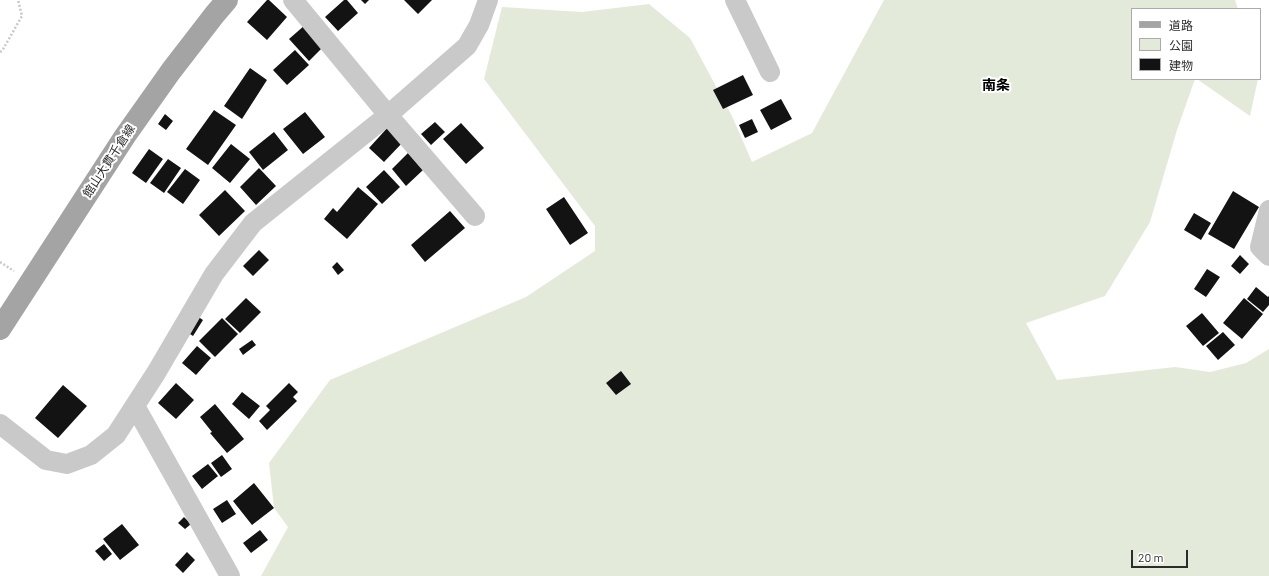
<!DOCTYPE html>
<meta charset="utf-8">
<style>
body{margin:0}
#map{position:relative;width:1269px;height:576px;overflow:hidden;background:#fff;font-family:Barlow,"Noto Sans JP",sans-serif}
canvas{display:block}
.legend{position:absolute;left:1131px;top:8px;width:130px;height:72px;box-sizing:border-box;background:#fff;border:1px solid #ababab;margin:0;padding:5px 7px;list-style:none;font-size:12px;color:#2c2c2c}
.legend li{display:flex;align-items:center;gap:8px;height:20px}
.legend b{width:20px;border:1px solid #ababab}
.scale{position:absolute;left:1131px;top:550px;width:57px;height:18px;box-sizing:border-box;border:2px solid #2c2c2c;border-top:0;padding-left:5px;font-size:12px;line-height:14px;white-space:nowrap;color:#2c2c2c;-webkit-text-stroke:3px #fff;paint-order:stroke}
</style>
<div id="map">
<canvas width="1269" height="576"></canvas>
<ul class="legend">
<li><b style="height:5px;background:#a4a4a4"></b>道路</li>
<li><b style="height:11px;background:#e4ead9"></b>公園</li>
<li><b style="height:11px;background:#131313"></b>建物</li>
</ul>
<div class="scale">20 m</div>
</div>
<script>
const c = document.querySelector('canvas').getContext('2d');
c.lineJoin = 'round';
function fill(path, color) { c.fillStyle = color; c.fill(path, 'evenodd'); }
const poly = rows => new Path2D(rows.map(r => 'M' + r).join(''));
function trace(path, color, width, dash) { c.strokeStyle = color; c.lineWidth = width; c.lineCap = dash ? 'butt' : 'round'; c.setLineDash(dash || []); c.stroke(path); }
function label(font, color, halo, rows, align = 'center') {
  c.font = font + ' Barlow,"Noto Sans JP",sans-serif'; c.lineWidth = 4; c.setLineDash([]); c.textBaseline = 'middle'; c.strokeStyle = halo; c.fillStyle = color; for (const [text, x, y, turn = 0] of rows) {
    c.save(); c.translate(x, y); c.rotate((+turn || 0) * Math.PI / 180); c.textAlign = isNaN(turn) ? turn : align; if (halo) c.strokeText(text, 0, 0); c.fillText(text, 0, 0); c.restore();
  }
}
const green = poly([
 [884,0,1235,0,1238,9,1132,9,1132,79,1195,79,1177,130,1150,222,1105,296,1026,323,1057,380,1175,367,1210,372,1246,363,1269,349,1269,576,261,576,288,527,274,508,269,463,330,380,526,297,595,251,595,226,484,79,502,7,582,12,649,4,690,38,732,116,752,162,812,133],
 [1197,79,1258,79,1250,116]
]);
const building = poly([
 [267,0,269,0,287,17,267,40,247,22],
 [344,0,347,0,358,13,338,31,325,17],
 [361,0,369,0,365,4],
 [404,0,432,0,418,14],
 [305,25,324,46,309,61,289,39],
 [295,50,309,65,287,85,273,70],
 [250,68,267,80,242,119,224,106],
 [743,75,753,95,723,109,713,90],
 [781,99,792,119,771,130,760,110],
 [214,110,236,125,208,165,186,149],
 [305,112,325,137,303,154,283,129],
 [165,114,173,121,166,130,158,124],
 [752,119,758,132,745,138,739,125],
 [435,122,445,132,431,145,421,134],
 [461,123,484,148,466,164,443,139],
 [389,126,404,141,384,162,369,148],
 [274,132,288,150,263,170,249,152],
 [231,144,250,159,230,183,212,168],
 [149,149,163,159,146,183,132,173],
 [408,153,423,170,406,186,392,169],
 [168,159,181,168,164,193,150,183],
 [259,168,276,186,256,205,240,187],
 [185,169,200,180,183,204,167,192],
 [384,170,400,187,382,204,366,187],
 [358,187,378,204,347,239,324,219,333,208,337,212],
 [225,190,245,211,219,236,199,215],
 [1233,191,1259,207,1234,249,1208,234],
 [564,197,588,233,570,245,546,209],
 [450,211,465,228,425,262,411,245],
 [1194,213,1211,223,1201,240,1184,230],
 [259,250,269,260,253,276,243,266],
 [1240,255,1249,264,1240,274,1231,266],
 [337,262,344,270,338,275,332,267],
 [1207,269,1220,277,1206,297,1194,289],
 [1256,287,1268,297,1269,296,1269,305,1263,312,1247,299],
 [246,298,261,312,240,333,225,319],
 [1244,298,1263,314,1242,339,1223,323],
 [1202,313,1219,333,1203,346,1186,326],
 [197,316,203,320,193,336,187,332],
 [222,318,238,334,215,357,199,341],
 [1223,332,1235,345,1218,360,1206,346],
 [252,340,256,345,243,355,239,349],
 [197,346,211,358,196,375,182,363],
 [621,371,631,384,616,395,606,383],
 [176,383,194,400,176,419,158,403],
 [289,383,298,392,293,397,297,401,267,430,259,421,270,410,266,406],
 [63,385,87,406,58,438,35,418],
 [242,392,260,406,249,419,232,404],
 [215,404,244,439,227,453,210,433,212,432,200,417],
 [222,455,232,469,221,477,211,463],
 [208,464,218,476,202,489,192,476],
 [254,483,274,508,252,525,233,501],
 [227,500,236,514,222,523,213,509],
 [184,517,191,524,185,529,178,523],
 [122,524,139,545,120,560,103,539],
 [260,530,268,540,251,553,243,543],
 [104,544,112,554,104,561,95,551],
 [187,552,195,560,183,573,175,565]
]);
const path = poly([
 [0,52,2,51,22,16,18,0],
 [0,262,14,271]
]);
const minor = poly([
 [293,0,388,115,475,216],
 [735,0,770,72],
 [1269,210,1260,247,1269,256],
 [135,406,230,576],
 [0,424,46,460,67,464,91,455,116,435,156,373,214,274,253,223,388,115,467,46,479,25,488,0]
]);
const major = poly([
 [0,329,125,136,171,71,215,14,227,0]
]);
const streetNames = [
 ["館山大貫千倉線",109,161,-57]
];
const quarterNames = [
 ["南条",996,85]
];
fill(green, '#e4ead9');
fill(building, '#131313');
trace(path, '#c9c9c9', 2.5, [2, 2]);
trace(minor, '#c9c9c9', 20);
trace(major, '#a4a4a4', 22);
label('12px', '#2c2c2c', '#fff', streetNames);
label('bold 14px', '#000', '#fff', quarterNames);
</script>
